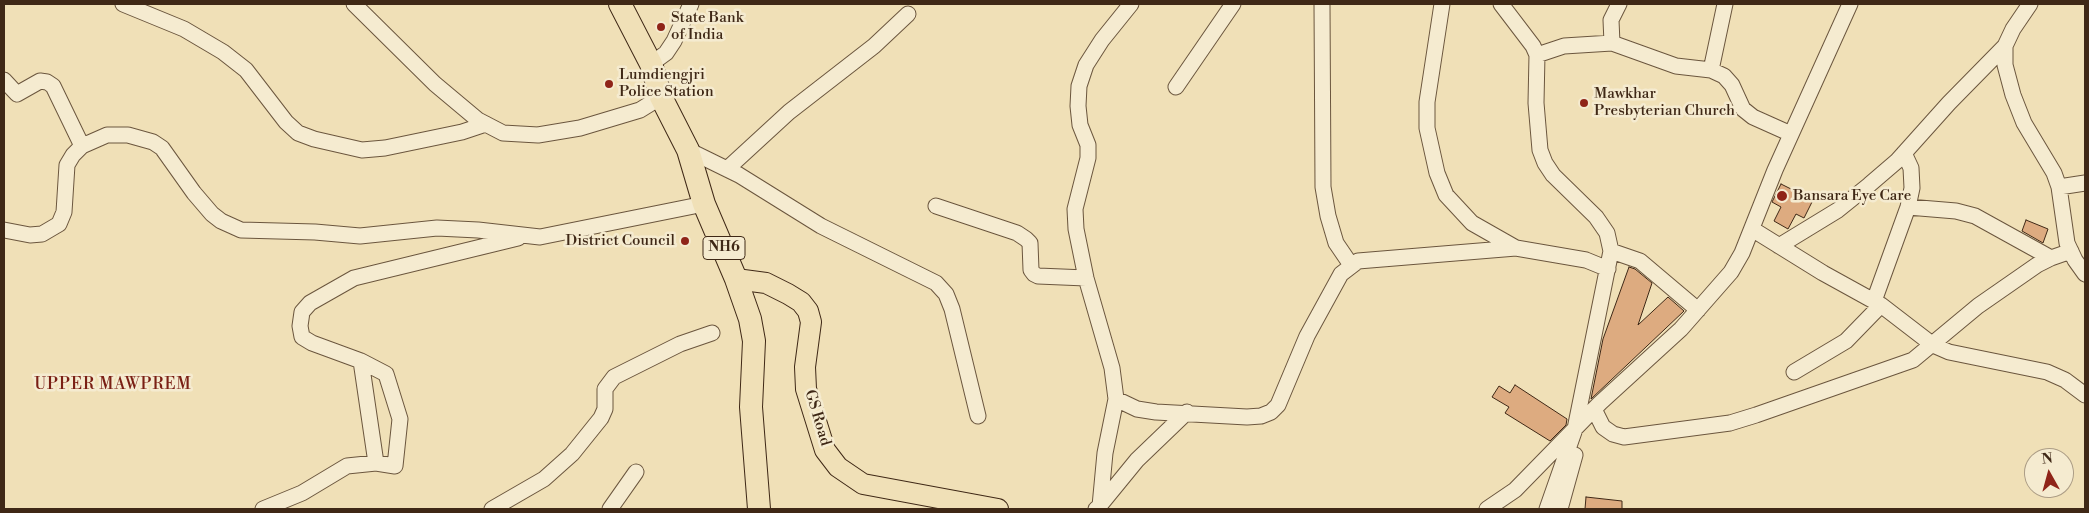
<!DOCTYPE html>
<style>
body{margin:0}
#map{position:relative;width:2089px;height:513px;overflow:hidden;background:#f0e0b7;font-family:"Libre Bodoni",serif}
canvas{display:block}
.frame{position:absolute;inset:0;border:5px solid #3f2816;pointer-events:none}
.north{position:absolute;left:2024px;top:448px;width:50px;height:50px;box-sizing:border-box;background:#f5ebd0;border:1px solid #ac9d86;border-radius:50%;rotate:353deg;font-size:14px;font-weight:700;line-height:20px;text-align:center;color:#3f2816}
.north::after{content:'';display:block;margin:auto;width:18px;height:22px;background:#8f2418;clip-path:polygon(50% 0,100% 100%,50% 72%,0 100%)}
</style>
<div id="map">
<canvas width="2089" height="513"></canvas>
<div class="frame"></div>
<div class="north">N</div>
</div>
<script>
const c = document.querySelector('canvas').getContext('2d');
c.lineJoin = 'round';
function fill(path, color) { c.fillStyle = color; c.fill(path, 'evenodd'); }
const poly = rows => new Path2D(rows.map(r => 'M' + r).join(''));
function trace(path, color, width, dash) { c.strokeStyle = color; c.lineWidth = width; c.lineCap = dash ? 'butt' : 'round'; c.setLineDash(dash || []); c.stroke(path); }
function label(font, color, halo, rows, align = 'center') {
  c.font = font + ' "Libre Bodoni",serif'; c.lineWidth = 5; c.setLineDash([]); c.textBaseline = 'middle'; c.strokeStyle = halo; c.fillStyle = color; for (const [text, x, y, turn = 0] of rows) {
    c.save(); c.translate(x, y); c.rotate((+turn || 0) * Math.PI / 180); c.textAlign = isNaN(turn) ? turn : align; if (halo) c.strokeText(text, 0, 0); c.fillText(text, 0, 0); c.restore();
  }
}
const building = poly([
 [1781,184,1813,200,1804,218,1796,214,1788,229,1774,221,1781,207,1772,202,1781,184],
 [2026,220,2048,229,2043,243,2022,231,2026,220],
 [1629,267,1635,269,1652,283,1638,325,1668,297,1684,311,1591,399,1603,339,1629,267],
 [1515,385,1567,419,1566,425,1550,441,1505,413,1509,407,1492,397,1499,386,1510,393,1515,385],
 [1586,497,1622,501,1622,509,1585,509,1586,497]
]);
const minor = poly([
 [123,4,184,29,223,52,246,70,286,122,298,133,314,139,362,150,385,148,462,132,486,124],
 [354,4,435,84,478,120,503,133,538,135,580,128,640,110,661,97],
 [1322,4,1323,187,1328,216,1336,243,1351,265],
 [1442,4,1427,102,1427,128,1437,173,1446,195,1472,223,1516,248],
 [1501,4,1533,46,1537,55,1536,103,1540,150,1545,163,1553,175,1596,217,1607,233,1611,251,1575,429,1547,509],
 [2030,4,2013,29,2005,46,2005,65,2013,95,2024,123,2054,173,2059,187,2067,243,2075,260,2085,274],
 [1612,43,1611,20,1619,4],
 [1537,55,1564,46,1612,43,1676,66,1711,70,1724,76,1732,85,1743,109,1753,117,1791,134],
 [651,64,666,53,674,41,691,4],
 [1711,70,1725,4],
 [4,80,17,94,40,81,47,82,53,86,82,146],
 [1176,87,1233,4],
 [688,150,739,175,821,226,936,283,946,294,952,309,978,416],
 [727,169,789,112,874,46,908,14],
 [2059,187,2085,183],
 [936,206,1017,233,1026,239,1030,243,1031,270,1034,274,1038,276,1086,278],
 [1908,207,1956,211,1975,216,2051,258],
 [1752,229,1823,273,1881,305,1933,345,1949,352,2047,372,2065,380,2085,395],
 [4,230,30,235,42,234,59,224,64,212,67,165,73,155,82,146,107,135,128,135,153,142,162,148,194,193,212,214,221,221,241,230,315,232,360,236,437,228,478,230,540,237,704,204],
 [1779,246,1838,210,1869,185,1897,161,1949,103,2005,46],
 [1611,251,1640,261,1698,310],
 [1874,301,1908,207,1912,188,1911,168,1904,153],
 [361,361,376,463],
 [1794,372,1846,341,1881,305],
 [1116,399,1137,409,1156,412,1247,417,1261,416,1271,412,1278,405,1307,336,1341,274,1358,261,1516,248,1586,260,1608,269],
 [1594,409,1603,427,1613,434,1624,437,1730,423,1756,415,1913,360,1978,306,2037,265,2051,258,2071,251],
 [1101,504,1137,460,1187,412],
 [263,509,302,493,347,466,376,463,395,466,400,419,386,374,361,361,312,343,302,337,300,326,302,312,310,303,354,278,518,238],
 [492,509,544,479,572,454,601,418,605,409,605,389,614,377,680,344,712,333],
 [610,509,636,472],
 [1096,509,1100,506,1105,453,1116,399,1112,368,1086,278,1076,229,1075,209,1088,158,1088,145,1080,125,1078,106,1079,86,1086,65,1102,40,1131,4],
 [1487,509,1515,490,1600,403,1681,329,1731,272,1742,253,1775,170,1850,4],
 [1560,509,1575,455]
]);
const major = poly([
 [736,279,766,283,788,294,801,302,808,311,811,322,805,367,806,389,825,450,838,467,863,484,998,509]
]);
const highway = poly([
 [620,4,651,64,661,97,688,150,704,204,736,279,750,319,754,341,751,407,759,509]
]);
const markers = [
 [661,27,5,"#8f2418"],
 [609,84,5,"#8f2418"],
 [1584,103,5,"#8f2418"],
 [1782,196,6,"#8f2418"],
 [685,241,5,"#8f2418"]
];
const shields = [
 [724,248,42]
];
const shieldNames = [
 ["NH6",724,248]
];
const poiNames = [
 ["State Bank",671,18],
 ["of India",671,35],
 ["Lumdiengjri",619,75],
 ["Police Station",619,92],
 ["Mawkhar",1594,94],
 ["Presbyterian Church",1594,111],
 ["Bansara Eye Care",1793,196],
 ["District Council",675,241,"right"]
];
const streetNames = [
 ["GS Road",817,418,73]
];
const neighbourhoodNames = [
 ["UPPER MAWPREM",113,385]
];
fill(building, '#ddab80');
trace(building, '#3f2816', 1);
trace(minor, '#6b563e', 17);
trace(major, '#3f2816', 22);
trace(highway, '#3f2816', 24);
trace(minor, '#f5ebd0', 15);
trace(major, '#f0e0b7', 20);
trace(highway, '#f0e0b7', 22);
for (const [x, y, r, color] of markers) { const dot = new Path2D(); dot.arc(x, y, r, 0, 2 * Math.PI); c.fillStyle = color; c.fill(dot); trace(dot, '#f5ebd0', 2); }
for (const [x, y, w] of shields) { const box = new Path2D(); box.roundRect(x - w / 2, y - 11.5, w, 23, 4); c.fillStyle = '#f5ebd0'; c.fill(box); trace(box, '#3f2816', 1); }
label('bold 14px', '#3f2816', null, shieldNames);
label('15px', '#3f2816', '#f5ebd0', poiNames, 'left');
label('15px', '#3f2816', '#f5ebd0', streetNames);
c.letterSpacing = '1px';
label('16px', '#7a1f14', '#f5ebd0', neighbourhoodNames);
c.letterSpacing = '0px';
</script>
